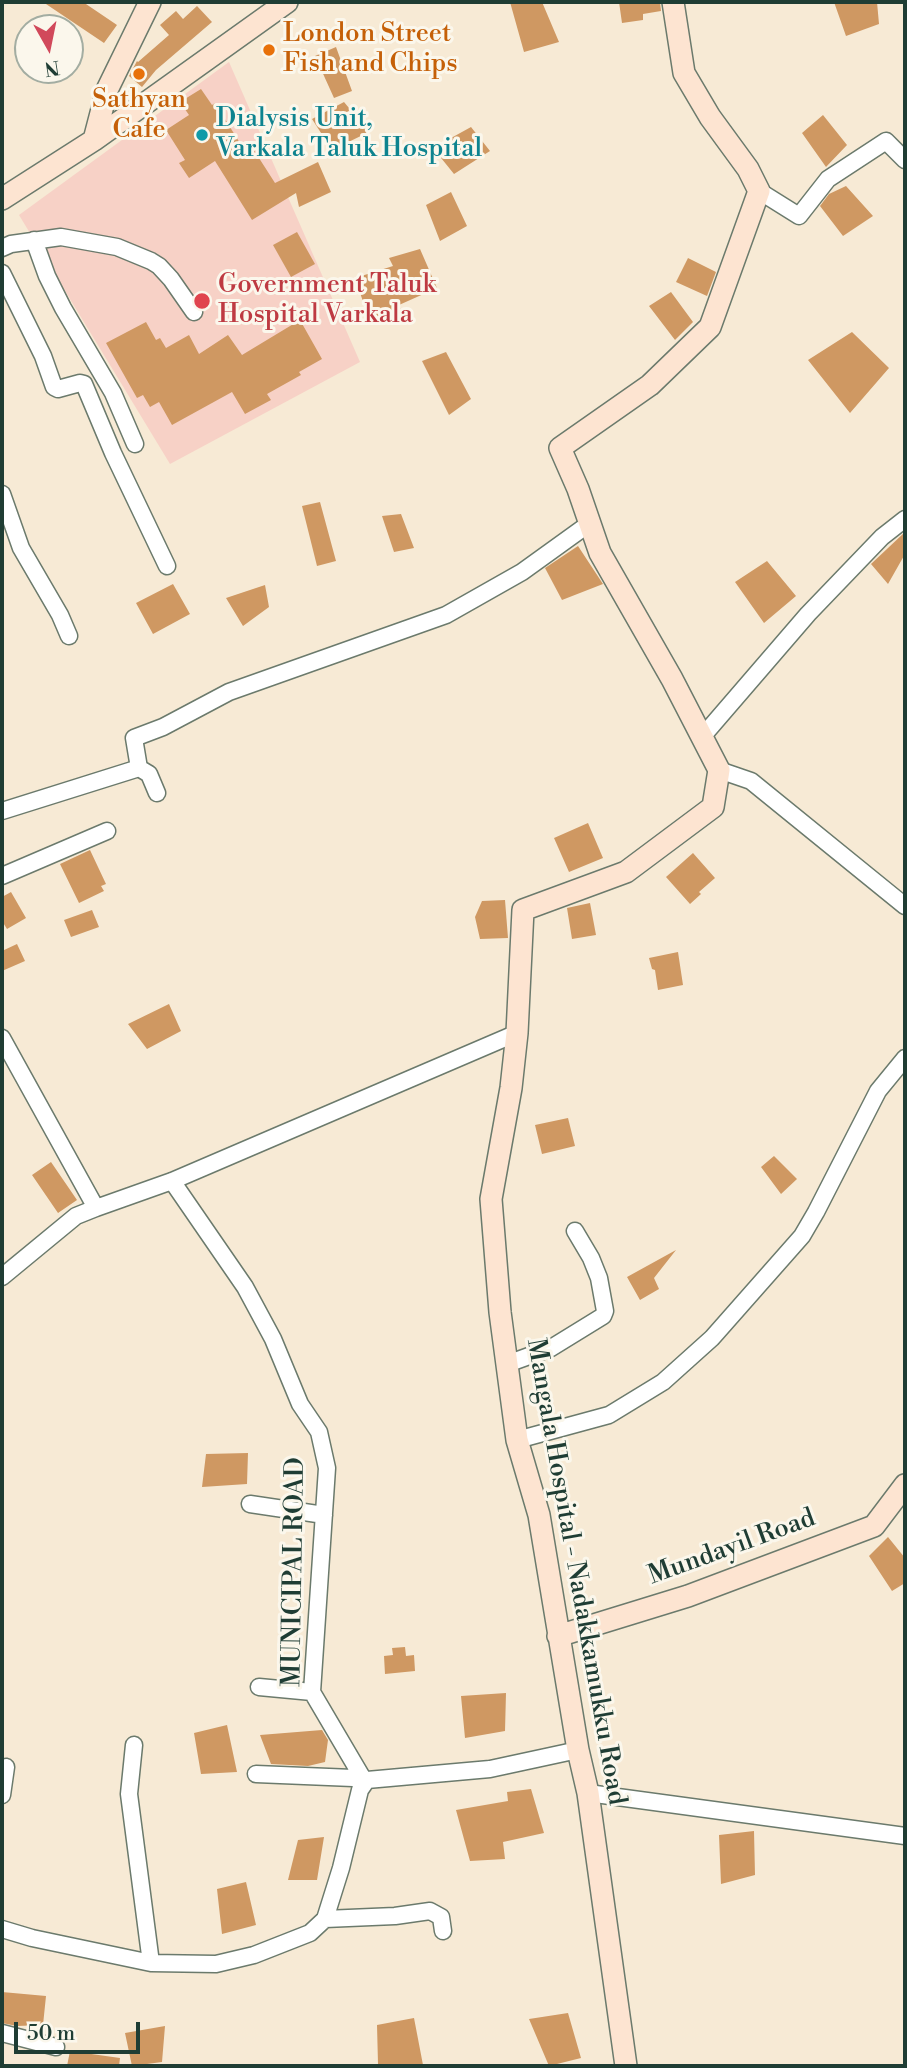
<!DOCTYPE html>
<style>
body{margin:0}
#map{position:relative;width:907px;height:2068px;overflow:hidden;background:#f7ead5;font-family:"Libre Bodoni",serif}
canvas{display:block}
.frame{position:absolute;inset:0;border:4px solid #1f3d34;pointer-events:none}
.north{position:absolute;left:14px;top:14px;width:70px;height:70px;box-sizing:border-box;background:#fbf7ec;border:2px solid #a3ada2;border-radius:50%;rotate:171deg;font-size:19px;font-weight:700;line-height:28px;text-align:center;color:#1f3d34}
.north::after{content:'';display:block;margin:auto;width:24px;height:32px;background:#d1495b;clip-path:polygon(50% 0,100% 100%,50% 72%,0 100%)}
.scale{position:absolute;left:14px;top:2022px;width:126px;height:32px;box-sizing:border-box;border:4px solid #1f3d34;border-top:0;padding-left:9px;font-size:21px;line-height:24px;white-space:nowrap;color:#1f3d34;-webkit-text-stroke:5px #fbf7ec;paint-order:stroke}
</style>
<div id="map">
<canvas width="907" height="2068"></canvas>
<div class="frame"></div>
<div class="north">N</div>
<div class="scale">50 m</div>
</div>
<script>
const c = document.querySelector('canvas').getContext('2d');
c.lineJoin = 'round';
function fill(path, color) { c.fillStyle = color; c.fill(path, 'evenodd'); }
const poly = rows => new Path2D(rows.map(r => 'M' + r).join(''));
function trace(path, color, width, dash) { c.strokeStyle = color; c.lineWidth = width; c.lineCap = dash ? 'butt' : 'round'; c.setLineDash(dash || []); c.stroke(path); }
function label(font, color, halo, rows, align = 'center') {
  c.font = font + ' "Libre Bodoni",serif'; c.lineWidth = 6; c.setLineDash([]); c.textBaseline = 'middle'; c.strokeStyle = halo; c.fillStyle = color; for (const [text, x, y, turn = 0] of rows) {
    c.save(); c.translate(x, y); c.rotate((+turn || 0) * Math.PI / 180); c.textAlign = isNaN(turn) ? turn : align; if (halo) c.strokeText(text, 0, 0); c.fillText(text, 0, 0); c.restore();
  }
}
const built = poly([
 [229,62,360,362,170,464,19,215]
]);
const building = poly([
 [43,2,83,2,117,25,104,43],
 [510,2,542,2,559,42,524,52],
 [619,2,660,2,661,11,643,14,643,20,622,23],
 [834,2,877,2,879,24,846,36],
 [197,6,212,22,156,70,142,87,129,76,137,61,138,62,169,35,160,25,176,11,183,19],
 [336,47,352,91,334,98,315,56],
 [201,89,212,105,215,103,243,148,250,144,275,183,318,162,331,192,299,207,296,193,252,220,215,161,189,178,179,163,185,160,166,130,189,115,180,102],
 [344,102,369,132,332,150,312,119],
 [823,115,847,145,826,167,802,133],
 [471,127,490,151,454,174,433,148],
 [846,186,873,216,843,236,820,206,829,194],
 [451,192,467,226,440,241,426,205],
 [297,232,315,264,291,277,273,245],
 [420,249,437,288,399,305,401,311,371,325,355,278,393,266,389,258],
 [688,258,716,272,707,296,676,282],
 [671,292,693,322,675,340,649,306],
 [300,320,322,359,299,372,301,375,267,394,271,400,245,414,232,392,172,425,159,402,150,407,143,395,137,398,106,343,146,322,156,340,160,338,166,348,189,335,199,354,228,335,242,355],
 [852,332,889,368,850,413,808,360],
 [446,352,471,399,449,415,422,361],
 [320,502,336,561,317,566,302,506],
 [401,514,414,548,394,552,382,516],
 [905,532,905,554,888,584,871,564],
 [578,546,603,584,562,600,545,568],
 [767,561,796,596,764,623,735,582],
 [173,584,190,614,153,634,136,603],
 [265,585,269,607,243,626,226,598],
 [588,823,603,858,569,872,554,838],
 [90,850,106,884,101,886,104,891,79,903,60,864],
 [693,853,715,878,699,892,701,894,690,904,666,877],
 [11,892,26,918,7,929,2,921,2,897],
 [505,900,508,938,480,939,475,917,482,901],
 [590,903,596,935,572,939,567,908],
 [92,910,99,927,71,937,64,920],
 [17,944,25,961,2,971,2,951],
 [678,952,683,985,658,990,655,970,652,969,649,958],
 [169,1004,181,1031,147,1049,128,1024],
 [568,1118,575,1146,542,1154,535,1125],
 [774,1156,797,1179,781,1194,761,1167],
 [51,1162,77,1200,58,1213,32,1175],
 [676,1250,654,1278,659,1289,640,1300,627,1277],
 [248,1453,247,1484,202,1487,206,1454],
 [888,1537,905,1558,905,1583,892,1591,869,1556],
 [405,1647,406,1656,414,1655,415,1671,385,1674,384,1656,393,1655,392,1648],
 [506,1693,505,1731,465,1738,461,1696],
 [227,1725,237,1772,201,1774,194,1733],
 [322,1730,328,1740,325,1762,308,1766,271,1764,260,1735],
 [531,1789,544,1833,503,1842,505,1859,470,1861,456,1810,508,1801,507,1792],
 [754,1831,755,1875,721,1884,719,1835],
 [324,1837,317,1880,288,1880,298,1840],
 [246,1882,256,1925,222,1934,217,1889],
 [2,1992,46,1996,43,2025,17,2026,2,2023],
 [568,2013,581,2058,549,2066,529,2019],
 [414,2018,423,2065,378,2064,377,2025],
 [165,2026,162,2062,132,2066,125,2033],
 [70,2051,120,2058,119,2066,67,2066]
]);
const street = poly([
 [759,191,799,216,828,179,886,141,905,160],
 [34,240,47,276,63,308,113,393,135,444],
 [2,248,11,244,61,237,117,247,151,261,159,266,171,279,194,312],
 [2,273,43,356,54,387,58,389,80,383,84,384,113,453,167,566],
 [2,494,21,548,60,615,69,636],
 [702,737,808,614,882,537,905,519],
 [139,768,134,738,163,727,229,692,446,615,522,572,590,523],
 [719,770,751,781,905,906],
 [2,811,139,768,149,774,157,793],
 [2,876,107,831],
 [2,1038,96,1208,172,1181,517,1033],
 [172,1181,245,1287,273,1339,300,1404,319,1432,327,1468,312,1692,365,1782],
 [2,1277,76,1216,96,1208],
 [507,1364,551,1348,603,1316,605,1311,599,1278,591,1258,575,1231],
 [517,1440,609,1415,663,1382,712,1338,802,1236,816,1212,878,1091,905,1058],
 [250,1504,324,1515],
 [259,1687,312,1692],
 [134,1745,129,1794,151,1963],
 [256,1774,353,1778,365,1782],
 [588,1793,905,1836],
 [2,1795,6,1767],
 [325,1919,395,1916,430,1911,441,1917,443,1931],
 [2,1929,32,1938,151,1963,216,1964,254,1955,310,1933,325,1919,341,1868,360,1790,367,1780,490,1769,578,1750],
 [2,2033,56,2047]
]);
const secondary = poly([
 [94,140,107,90,150,2],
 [2,199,94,140,287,2],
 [558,1636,688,1596,874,1526,905,1485],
 [626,2066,588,1793,578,1750,539,1515,517,1440,500,1312,491,1199,511,1088,517,1033,523,910,626,872,713,807,719,770,672,679,600,553,578,489,560,448,650,385,710,327,759,191,748,169,710,117,684,73,673,2]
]);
const markers = [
 [269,50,7,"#e8710a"],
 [139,74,7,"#e8710a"],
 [202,135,7,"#0f9aa8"],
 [202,301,9,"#e0444e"]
];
const foodNames = [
 ["London Street",283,35],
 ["Fish and Chips",283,65],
 ["Sathyan",139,101,"center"],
 ["Cafe",139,131,"center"]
];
const cultureNames = [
 ["Dialysis Unit,",216,120],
 ["Varkala Taluk Hospital",216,150]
];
const healthNames = [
 ["Government Taluk",218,286],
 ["Hospital Varkala",218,316]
];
const streetNames = [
 ["Mundayil Road",732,1548,-20],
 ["MUNICIPAL ROAD",295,1572,-89],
 ["Mangala Hospital - Nadakkamukku Road",575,1572,80]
];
fill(built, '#f7d1c6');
fill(building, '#cf9862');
trace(street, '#6b7a6c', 19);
trace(secondary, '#6b7a6c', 24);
trace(street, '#fff', 16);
trace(secondary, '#fde4d1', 21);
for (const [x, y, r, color] of markers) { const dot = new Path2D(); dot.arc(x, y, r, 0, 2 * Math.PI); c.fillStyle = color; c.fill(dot); trace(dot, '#fbf7ec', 2.5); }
label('26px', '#c56008', '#fbf7ec', foodNames, 'left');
label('26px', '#0d838f', '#fbf7ec', cultureNames, 'left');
label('26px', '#be3a42', '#fbf7ec', healthNames, 'left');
label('26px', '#1f3d34', '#fbf7ec', streetNames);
</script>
